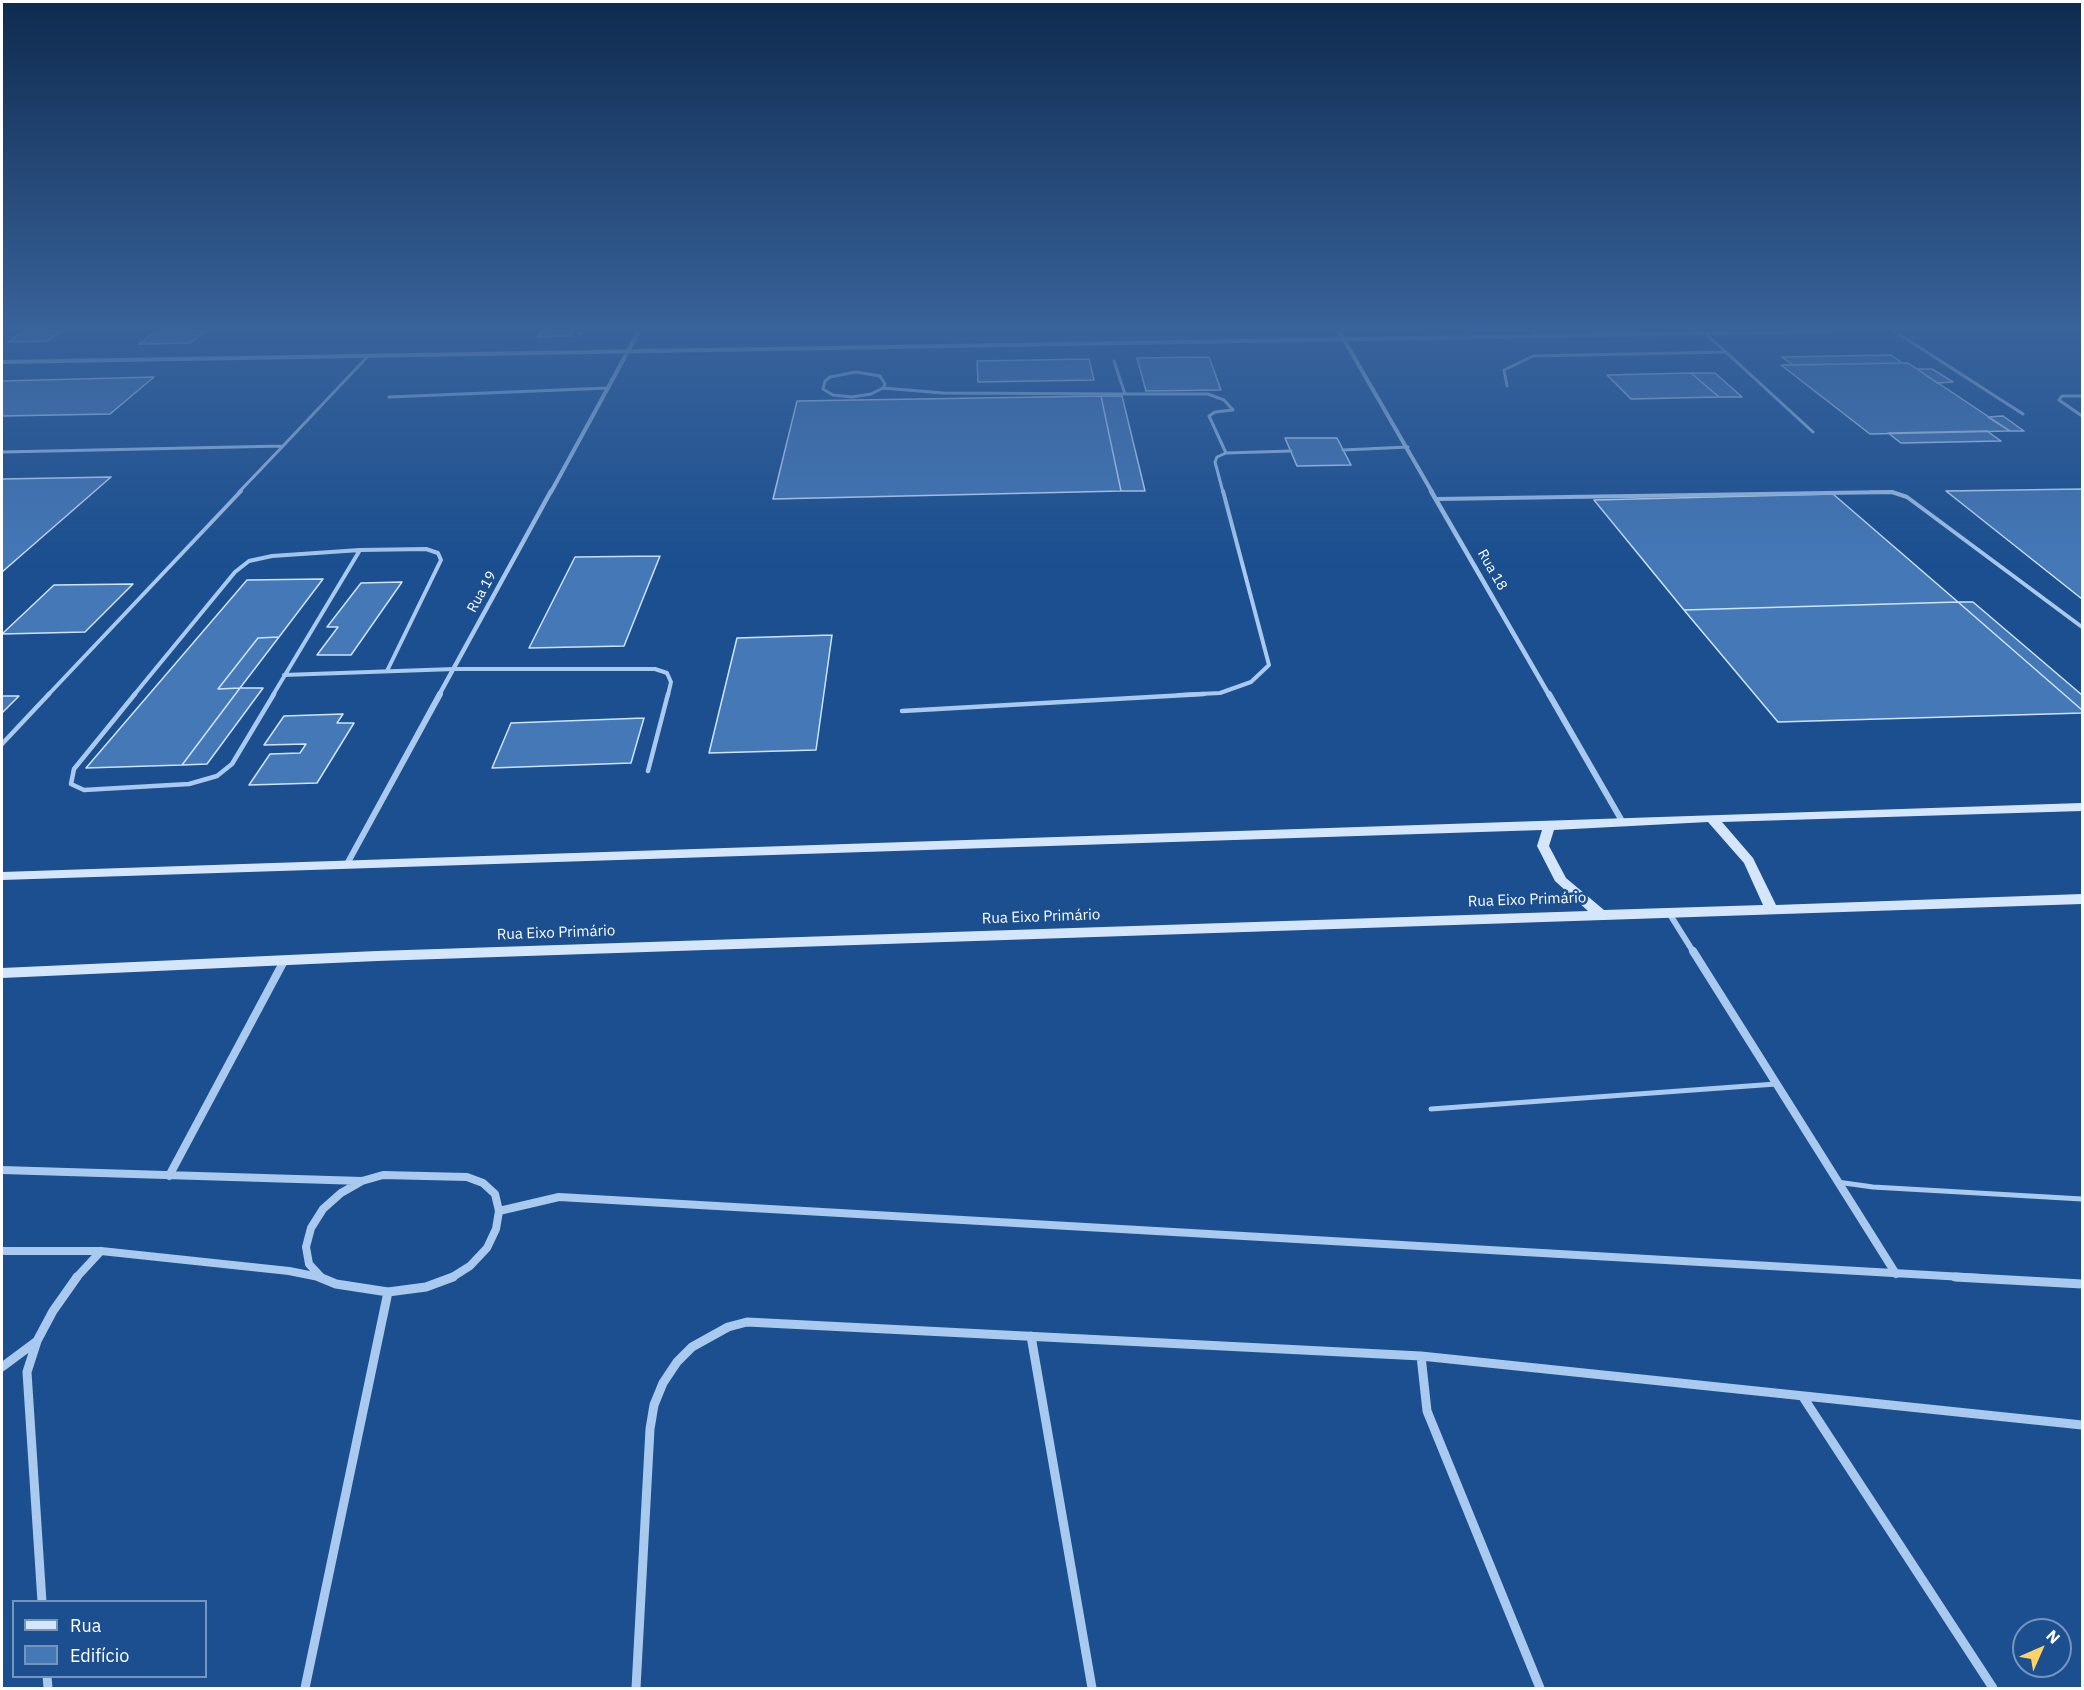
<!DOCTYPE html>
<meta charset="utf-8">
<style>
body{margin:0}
#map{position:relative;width:2084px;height:1690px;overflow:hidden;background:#1b4f8f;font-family:"IBM Plex Sans",sans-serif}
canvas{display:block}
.frame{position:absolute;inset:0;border:3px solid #fff;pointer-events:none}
.legend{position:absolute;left:12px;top:1600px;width:195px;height:78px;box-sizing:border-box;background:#1b4f8f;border:2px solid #7695bc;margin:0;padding:8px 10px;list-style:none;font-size:18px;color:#fff}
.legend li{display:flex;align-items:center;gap:12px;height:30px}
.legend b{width:30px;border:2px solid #7695bc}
.north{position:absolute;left:2012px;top:1618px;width:60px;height:60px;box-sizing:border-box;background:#1b4f8f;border:2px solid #7695bc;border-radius:50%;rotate:45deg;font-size:16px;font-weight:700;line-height:24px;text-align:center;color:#fff}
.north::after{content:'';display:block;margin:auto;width:21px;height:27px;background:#ffd166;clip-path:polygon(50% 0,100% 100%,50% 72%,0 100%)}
</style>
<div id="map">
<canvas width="2084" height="1690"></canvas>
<div class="frame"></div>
<ul class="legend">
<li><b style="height:8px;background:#d6e6fa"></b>Rua</li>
<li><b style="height:16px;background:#4478b7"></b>Edifício</li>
</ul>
<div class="north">N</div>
</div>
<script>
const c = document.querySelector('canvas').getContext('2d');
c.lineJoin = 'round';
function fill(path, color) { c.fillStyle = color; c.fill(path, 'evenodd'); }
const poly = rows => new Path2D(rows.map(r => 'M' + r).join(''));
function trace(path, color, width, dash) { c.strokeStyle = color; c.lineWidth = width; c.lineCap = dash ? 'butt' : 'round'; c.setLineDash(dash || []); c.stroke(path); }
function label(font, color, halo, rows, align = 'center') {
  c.font = font + ' "IBM Plex Sans",sans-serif'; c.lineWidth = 5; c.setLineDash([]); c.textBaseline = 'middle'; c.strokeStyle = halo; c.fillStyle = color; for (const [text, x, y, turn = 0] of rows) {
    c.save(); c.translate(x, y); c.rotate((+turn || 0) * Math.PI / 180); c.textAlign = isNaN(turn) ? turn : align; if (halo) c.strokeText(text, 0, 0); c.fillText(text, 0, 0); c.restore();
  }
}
const building = poly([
 [24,331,62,331,47,341,8,342,24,331],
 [156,331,205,331,190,343,139,344,156,331],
 [542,331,573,331,570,336,538,337,542,331],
 [1891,355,1902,363,1793,365,1782,357,1891,355],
 [1209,357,1221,390,1146,391,1137,358,1209,357],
 [1089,359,1094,380,978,382,977,361,1089,359],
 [1902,363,1908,363,2010,431,1870,434,1781,365,1902,363],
 [1917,369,1932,369,1953,382,1937,383,1917,369],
 [1691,373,1715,373,1742,397,1719,397,1691,373],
 [1691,373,1719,397,1631,399,1607,375,1691,373],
 [154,377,110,414,2,416,2,381,154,377],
 [1101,396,1121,491,773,499,797,401,1101,396],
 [1101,396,1122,396,1145,491,1121,491,1101,396],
 [2003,416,2024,431,2010,431,1988,417,2003,416],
 [1987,431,2001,441,1901,443,1888,433,1987,431],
 [1285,438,1337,438,1351,465,1297,466,1285,438],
 [111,477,2,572,2,479,111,477],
 [2082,489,2082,599,1946,491,2082,489],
 [1833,494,1958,602,1684,610,1594,500,1833,494],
 [660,556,624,646,529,648,575,557,660,556],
 [323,579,279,637,258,638,218,689,240,688,182,765,86,768,247,580,323,579],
 [402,582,351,655,317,655,338,627,327,627,361,583,402,582],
 [133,584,85,632,2,634,54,585,133,584],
 [1958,602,2082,710,2082,713,1778,722,1684,610,1958,602],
 [1958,602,1973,602,2082,695,2082,710,1958,602],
 [832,635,816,750,709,753,737,638,832,635],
 [279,637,240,688,218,689,258,638,279,637],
 [240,688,263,688,207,764,182,765,240,688],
 [2,696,19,696,2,713,2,696],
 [343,714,337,723,354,723,317,783,249,785,270,754,300,753,306,744,264,745,284,716,343,714],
 [644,718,631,763,492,768,511,723,644,718]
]);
const laneFar3 = poly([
 [1534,331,1537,336],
 [1894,331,2023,414],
 [1705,333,1813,432],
 [581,334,583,331],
 [1114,361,1125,394,1208,394,1224,400,1233,410],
 [856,372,880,376,885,384,883,388,871,394,852,397,833,395,823,389,825,381,830,377,856,372],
 [1507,386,1504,370,1533,356,1726,352],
 [883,388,943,393,1125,394],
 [2082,396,2062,396,2059,400,2082,416],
 [389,397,608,388],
 [1343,450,1408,447],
 [2,452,283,446,369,355],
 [1226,453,1209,416,1215,412,1233,410],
 [239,492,283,446],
 [1223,492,1215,462,1217,457,1226,453,1291,451],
 [1871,492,1893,492]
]);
const laneFar2 = poly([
 [1437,499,1892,492,1907,497,2082,627],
 [360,550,426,549,438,553,441,560,387,671],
 [284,675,454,669,655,669,667,673,671,682,668,695],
 [48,695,241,491],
 [134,695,235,572,249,561,272,556,360,550],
 [273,695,360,550],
 [1178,695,1220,693,1251,682,1269,665,1223,491]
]);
const laneFar1 = poly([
 [135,694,74,769,71,784,84,790,189,784,217,776,232,764,274,694],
 [902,711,1204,694],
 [2,744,49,694],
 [648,771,668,694]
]);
const lane = poly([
 [1431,1109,1776,1084],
 [1837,1182,1873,1187,2082,1199]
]);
const streetFar4 = poly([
 [1339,331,1432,492],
 [2,362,1832,331],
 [551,492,639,331]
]);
const streetFar3 = poly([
 [1431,491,1549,695],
 [439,695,551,491]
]);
const streetFar2 = poly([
 [1549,694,1622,821],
 [347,864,440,694],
 [1669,913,1694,953]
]);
const streetFar1 = poly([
 [1693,951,1896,1274],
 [2,1170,362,1181],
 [169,1176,284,961],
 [362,1181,383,1175,467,1177,483,1183,495,1194,499,1211,496,1229,487,1248,470,1266,451,1278],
 [499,1211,559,1197,1981,1278],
 [2,1251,101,1251,289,1271,319,1277],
 [76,1278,101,1251],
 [322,1278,309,1264,306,1247,311,1228,323,1209,341,1193,362,1181]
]);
const street = poly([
 [319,1277,336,1284,388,1292,426,1287,453,1277],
 [1955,1277,2082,1284],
 [1031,1336,1092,1688],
 [1421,1356,1427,1411,1540,1688],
 [2,1367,37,1341],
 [1803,1397,1993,1688],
 [42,1602,27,1372,37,1341,53,1311,77,1277],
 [47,1676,48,1688],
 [305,1688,388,1292],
 [636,1688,650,1429,654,1405,663,1383,677,1362,692,1347,728,1327,747,1322,1421,1356,2082,1425]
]);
const secondary = poly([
 [2082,803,2082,811,1722,822,1753,858,1776,905,2082,894,2082,904,377,961,2,978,2,968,377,951,1588,911,1555,881,1537,846,1542,830,2,880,2,872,2082,803],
 [1708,822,1744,863,1763,905,1604,910,1566,878,1549,846,1554,830,1708,822]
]);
const farStreetnames = [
 ["Rua 18",1492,570,60],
 ["Rua 19",482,592,-61]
];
const streetNames = [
 ["Rua Eixo Primário",1527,900,-2],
 ["Rua Eixo Primário",1041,917,-2],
 ["Rua Eixo Primário",556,933,-2]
];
fill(building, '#4478b7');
trace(building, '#cfe3fa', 1.5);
trace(laneFar3, '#a9c9ee', 3);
trace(laneFar2, '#a9c9ee', 4);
trace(laneFar1, '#a9c9ee', 4.5);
trace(lane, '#a9c9ee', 5);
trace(streetFar4, '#a9c9ee', 4);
trace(streetFar3, '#a9c9ee', 4.5);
trace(streetFar2, '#a9c9ee', 6);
trace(streetFar1, '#a9c9ee', 8);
trace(street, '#a9c9ee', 9);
fill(secondary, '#d6e6fa');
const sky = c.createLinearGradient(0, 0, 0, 568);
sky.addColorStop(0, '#0f2b4f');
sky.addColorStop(0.58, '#39639b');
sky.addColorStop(1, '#39639b00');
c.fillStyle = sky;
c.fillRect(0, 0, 2084, 568);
label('14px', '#fff', '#1b4f8f', farStreetnames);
label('15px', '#fff', '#1b4f8f', streetNames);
</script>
